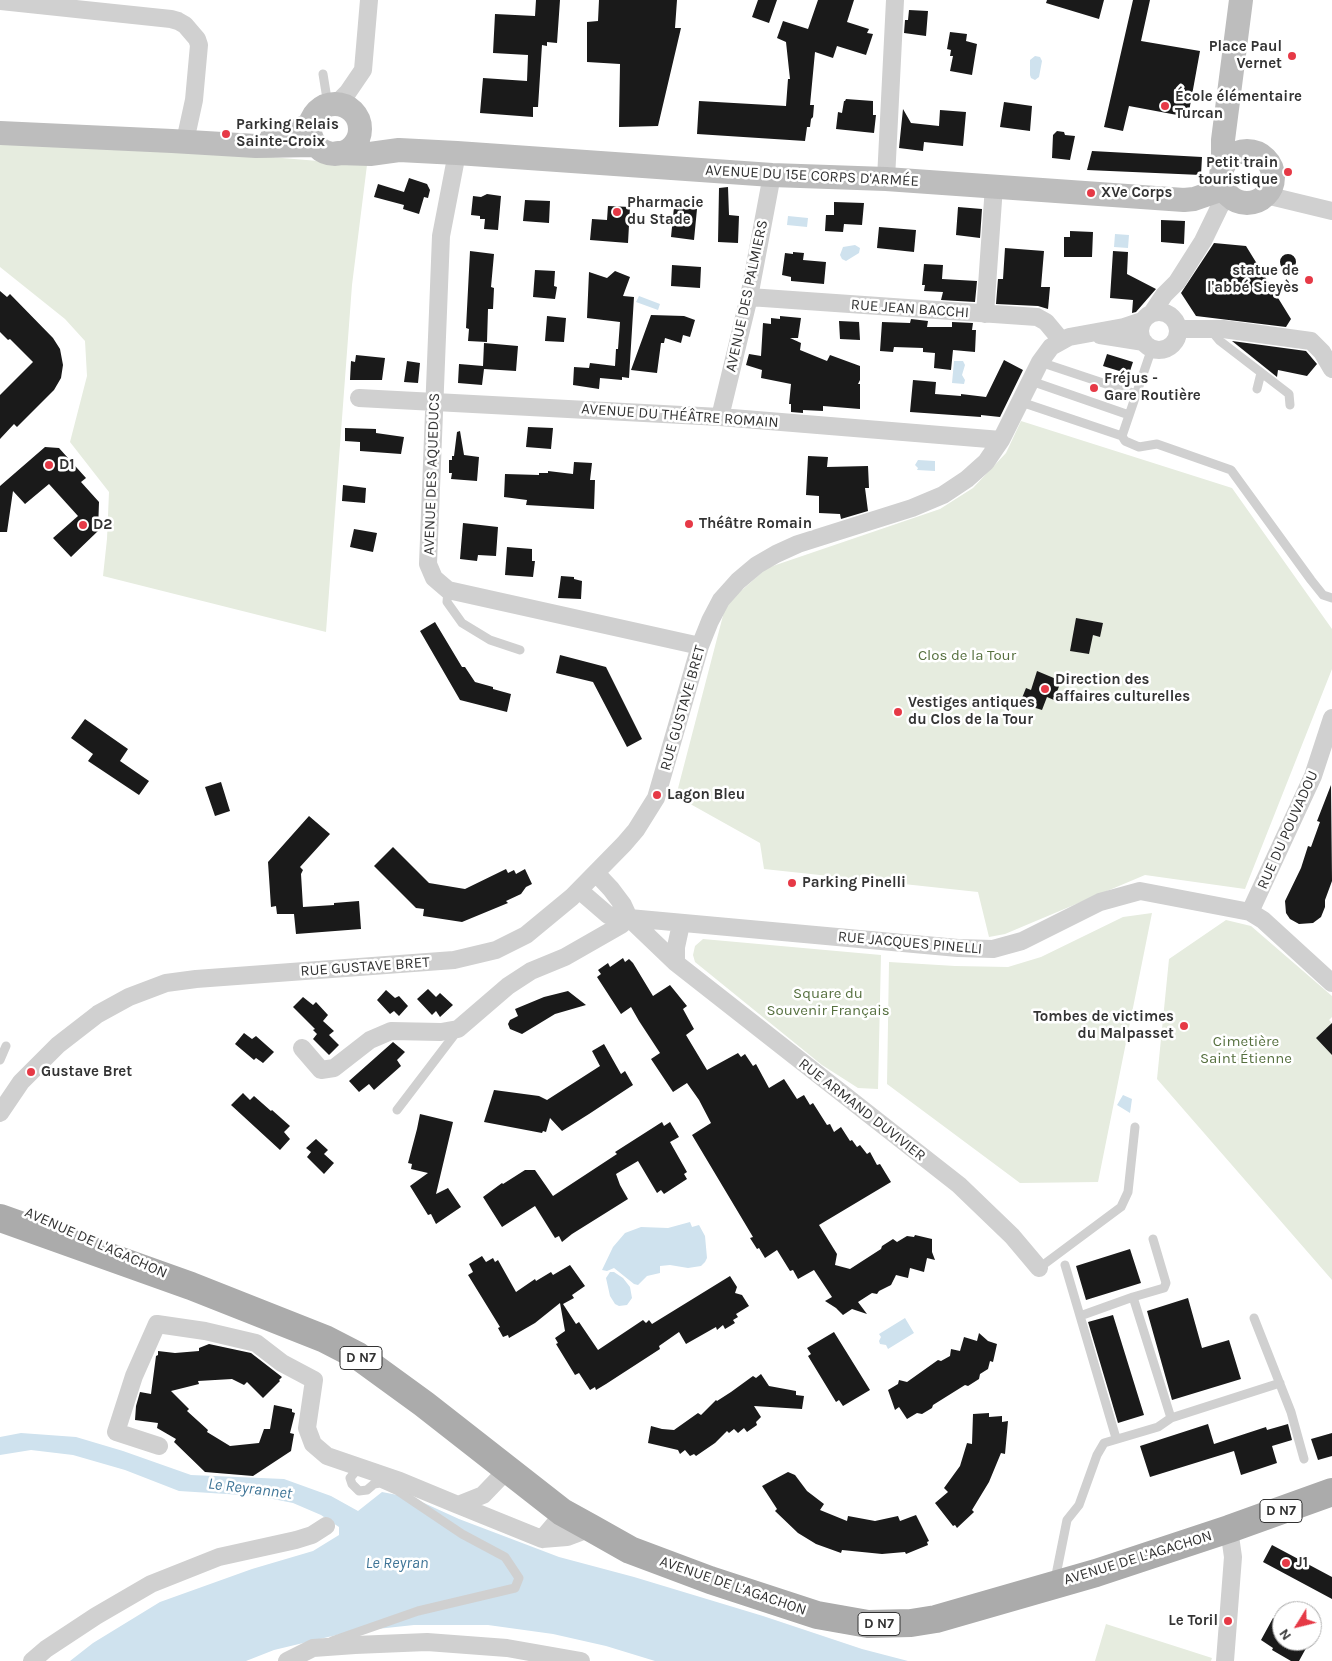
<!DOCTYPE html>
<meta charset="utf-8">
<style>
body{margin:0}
#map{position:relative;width:1332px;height:1661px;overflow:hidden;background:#fff;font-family:Karla,sans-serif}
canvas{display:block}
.north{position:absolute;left:1272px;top:1601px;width:50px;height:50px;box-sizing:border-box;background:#fff;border:1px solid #adadad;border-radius:50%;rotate:234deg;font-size:14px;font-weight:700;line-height:20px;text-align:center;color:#333}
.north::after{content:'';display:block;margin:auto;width:18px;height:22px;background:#e63946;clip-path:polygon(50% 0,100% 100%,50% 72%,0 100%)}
</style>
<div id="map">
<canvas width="1332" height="1661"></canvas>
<div class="north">N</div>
</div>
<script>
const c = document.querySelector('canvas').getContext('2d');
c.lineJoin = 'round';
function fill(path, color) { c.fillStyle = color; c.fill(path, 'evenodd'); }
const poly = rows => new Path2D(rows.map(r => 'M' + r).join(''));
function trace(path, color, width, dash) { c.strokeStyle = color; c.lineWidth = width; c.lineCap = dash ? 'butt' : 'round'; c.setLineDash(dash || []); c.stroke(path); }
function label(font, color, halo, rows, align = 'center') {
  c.font = font + ' Karla,sans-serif'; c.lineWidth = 5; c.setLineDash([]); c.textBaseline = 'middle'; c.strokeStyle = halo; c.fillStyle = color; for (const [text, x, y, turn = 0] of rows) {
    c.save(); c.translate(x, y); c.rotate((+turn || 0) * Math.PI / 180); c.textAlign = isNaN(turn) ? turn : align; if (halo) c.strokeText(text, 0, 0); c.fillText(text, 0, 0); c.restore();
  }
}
const green = poly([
 [112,144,367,165,352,285,326,632,103,576,107,539,109,492,70,442,87,376,85,341,65,319,0,267,0,145],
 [1021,421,1232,488,1332,629,1332,669,1245,889,1145,875,1005,934,989,937,978,892,764,869,760,843,676,796,726,604,767,568,940,509,973,488,1006,453],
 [1152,913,1098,1182,1020,1183,887,1084,889,962,955,966,1008,967,1041,957,1123,917],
 [1226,920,1251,926,1332,996,1332,1017,1329,1020,1332,1023,1332,1280,1157,1079,1169,959],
 [703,939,881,955,878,1089,858,1088,822,1065,695,962,693,955,695,946],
 [1106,1624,1212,1658,1211,1661,1095,1661]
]);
const water = poly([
 [1035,56,1040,57,1042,61,1039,77,1035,80,1031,78,1030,75,1030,60],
 [788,216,808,218,807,227,787,225],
 [1115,234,1129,235,1128,248,1114,247],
 [855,245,860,248,859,253,846,261,842,259,840,255,843,247],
 [639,296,660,304,658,310,636,302],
 [954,361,963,361,965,365,962,375,965,380,964,384,952,383],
 [918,460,935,461,935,471,917,470,918,468,915,465],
 [1123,1095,1132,1099,1130,1113,1117,1105],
 [690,1222,692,1227,699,1225,705,1236,707,1258,705,1262,701,1266,688,1268,670,1265,660,1266,660,1273,647,1276,638,1285,634,1284,614,1268,607,1271,602,1270,613,1247,625,1233,641,1227,668,1228],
 [610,1272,614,1272,623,1278,630,1287,632,1298,627,1305,619,1306,615,1304,610,1296,606,1278],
 [905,1318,914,1333,888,1349,886,1345,880,1344,879,1341,881,1337,879,1334],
 [21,1433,76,1437,123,1451,191,1475,284,1479,331,1496,358,1511,382,1492,413,1498,459,1519,559,1557,634,1577,763,1616,862,1649,908,1661,655,1661,606,1646,553,1634,488,1625,414,1625,349,1632,274,1650,246,1661,70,1661,93,1643,160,1602,252,1569,313,1551,339,1535,339,1527,321,1515,293,1503,258,1496,179,1491,125,1470,73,1455,31,1450,0,1455,0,1437]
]);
const building = poly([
 [536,0,560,0,557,43,547,42,547,46,542,45,538,107,533,107,533,117,480,113,483,78,527,81,528,55,493,53,495,14,535,16],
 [599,0,677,0,675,28,681,28,658,126,619,127,620,64,587,62,587,22,598,21],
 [758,0,777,0,769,23,752,17],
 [818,0,854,0,847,22,869,29,867,33,873,34,866,55,837,46,833,58,815,52,810,105,814,105,813,117,811,119,810,127,807,127,805,141,697,134,699,101,786,106,788,79,790,79,786,42,777,38,783,21,808,29],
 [1047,0,1104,0,1099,19,1046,3],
 [1133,0,1150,0,1141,41,1200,51,1188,117,1129,106,1123,131,1104,127],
 [909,10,928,11,926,36,904,33,905,20,908,20],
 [950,32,967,34,966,41,977,44,972,75,950,71,953,56,950,56,951,50,947,49],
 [846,99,873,101,873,115,876,115,874,133,836,129,838,112,842,113,844,101,845,101],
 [1004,102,1032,106,1030,131,1000,127],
 [903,109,911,123,939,126,940,110,966,112,963,146,924,142,923,151,899,148],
 [1057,131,1064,132,1065,135,1075,136,1070,160,1052,158,1053,135],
 [1092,151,1202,157,1201,175,1087,170],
 [409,178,427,184,430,190,428,198,424,197,419,214,403,209,404,205,374,197,378,184,404,192],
 [728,187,729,215,739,216,738,243,718,242,719,188],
 [487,194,501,196,498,230,484,229,485,219,480,219,480,216,471,215,473,196,481,197],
 [525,200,550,201,549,223,523,221],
 [834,202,864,203,862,225,844,224,843,232,825,231,826,215,834,215],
 [608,206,630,207,628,243,590,240,592,219,607,220],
 [674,207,697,209,694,240,671,237],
 [958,207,982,209,980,238,956,235],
 [1161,220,1185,221,1184,244,1161,242],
 [879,227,916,230,914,252,877,248],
 [1070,231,1093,232,1092,257,1064,257,1064,237,1070,237],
 [1214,243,1246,246,1291,319,1286,327,1196,316,1181,293],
 [1005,248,1044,251,1041,287,1050,287,1048,309,1038,306,996,304,998,279,1003,279],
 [470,251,494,254,491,287,494,288,493,309,488,309,487,342,468,341,469,329,466,328],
 [1113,251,1128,252,1127,274,1156,289,1136,312,1132,313,1133,300,1110,298],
 [793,252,804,253,803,260,826,262,824,284,791,281,791,277,782,275,785,253,793,254],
 '1280 262a8 8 0 1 1 16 0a8 8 0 1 1-16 0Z',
 [924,264,943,265,942,279,977,281,975,302,941,300,943,292,924,291,925,285,922,285],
 [672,265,701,267,700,288,671,286],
 [535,270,555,271,554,286,557,287,555,299,533,297],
 [615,271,630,277,623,296,634,297,629,378,622,377,622,380,600,378,599,389,573,385,574,367,589,368,590,363,615,366,616,349,618,349,620,322,587,318,589,272,607,278],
 [0,291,7,297,10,294,53,338,60,349,63,365,61,378,54,390,17,427,14,424,0,439,0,395,33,362,10,339,8,340,0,332],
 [651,315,684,316,695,320,690,337,683,335,681,343,665,338,664,343,661,343,657,373,631,370],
 [547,316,566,318,564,342,545,341],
 [780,316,801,318,798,338,790,338,801,343,800,350,827,361,830,355,860,366,860,380,858,384,860,384,860,409,823,406,823,411,803,410,803,413,791,412,791,404,789,404,791,384,761,378,762,370,746,365,749,354,761,356,763,323,771,324,771,318,780,319],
 [911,319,928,321,927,327,952,327,952,322,973,323,972,330,976,330,975,352,953,350,951,370,934,368,935,353,923,352,923,348,894,347,893,352,880,351,882,322,910,323],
 [839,321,859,322,860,340,840,339],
 [1232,341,1306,351,1317,364,1307,376,1278,370,1277,377],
 [484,343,518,346,516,371,484,369,482,385,458,383,459,364,483,366],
 [1107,354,1133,362,1129,374,1103,366],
 [356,355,385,358,382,380,350,380,351,361,355,362],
 [1004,360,1023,370,1000,417,981,415,981,417,910,412,913,380,936,382,935,394,961,396,961,394,986,397],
 [407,361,420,363,418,383,404,382],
 [528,427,553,428,551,449,526,447],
 [345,428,376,429,376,433,404,437,401,454,360,451,360,442,345,441],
 [460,431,464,455,479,457,477,481,451,479,452,473,449,473,449,460,452,460,452,456,454,456,457,432],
 [45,447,59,448,86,478,81,482,99,502,98,531,71,557,53,538,78,516,49,484,25,504,13,491,7,532,0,532,0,486],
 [808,456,828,457,827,467,868,466,869,488,865,488,868,511,841,519,840,514,819,513,819,496,806,495],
 [574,462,592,463,590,480,595,480,594,509,526,505,527,500,504,497,505,474,539,475,539,473,548,473,548,471,573,474],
 [343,485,366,488,365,503,342,501],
 [463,523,498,527,496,556,478,555,477,561,460,559],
 [354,529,377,533,373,552,350,547],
 [507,547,532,549,532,561,535,561,533,577,505,575],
 [561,576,574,577,574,579,582,581,581,599,558,598],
 [1076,618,1103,623,1100,637,1093,635,1089,654,1070,651],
 [435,622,462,667,465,667,475,682,493,687,493,689,511,694,507,712,460,700,420,631],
 [560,655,606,667,642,739,627,747,593,682,556,673],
 [1037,671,1061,681,1054,700,1047,697,1042,710,1020,703,1026,688,1031,690],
 [85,719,128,749,120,761,149,781,139,795,88,761,93,754,71,738],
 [221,782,230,811,215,816,205,787],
 [1331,785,1332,881,1325,900,1325,907,1321,917,1313,923,1299,924,1290,919,1286,913,1285,901,1301,868,1308,846,1311,847,1320,822,1317,821],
 [309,816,330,834,300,867,303,870,301,874,303,907,334,905,334,903,359,901,361,929,296,934,294,914,277,914,276,906,271,907,268,862],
 [393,847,429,883,465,889,506,869,508,873,514,870,516,874,525,869,532,884,526,887,521,894,506,901,508,903,462,922,423,916,424,909,416,908,374,866],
 [623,958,625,962,629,959,633,963,653,996,670,985,687,1006,683,1009,694,1029,686,1035,707,1070,738,1053,741,1057,745,1054,753,1066,756,1064,769,1088,784,1079,797,1099,804,1095,810,1105,813,1103,827,1125,830,1124,834,1132,841,1127,850,1141,852,1140,857,1147,860,1145,867,1154,870,1152,877,1165,880,1164,891,1182,819,1225,837,1254,835,1265,850,1269,881,1249,882,1246,893,1239,897,1242,907,1236,914,1237,915,1235,932,1239,932,1252,935,1260,927,1258,924,1272,910,1268,908,1278,896,1275,891,1285,879,1291,877,1294,872,1293,858,1302,867,1314,852,1309,843,1315,836,1308,825,1301,832,1297,814,1270,798,1279,793,1270,790,1271,777,1250,765,1258,759,1248,757,1249,750,1238,753,1237,692,1135,711,1123,699,1100,687,1083,673,1092,651,1059,660,1053,639,1021,631,1007,621,1014,597,977,601,974,598,970,608,963,610,967],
 [428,989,436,997,440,993,453,1005,440,1017,436,1011,432,1015,417,999],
 [386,990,395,998,399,996,408,1006,399,1016,394,1011,390,1014,377,1000],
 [568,991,586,1005,555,1014,522,1034,510,1029,508,1024,510,1020,518,1016,515,1009,544,997],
 [303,997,313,1005,316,1002,328,1015,323,1021,334,1031,329,1035,339,1045,329,1055,313,1039,317,1034,313,1030,315,1029,293,1007],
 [1332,1023,1332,1055,1316,1038],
 [244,1033,252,1039,256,1036,274,1052,263,1063,256,1058,254,1060,235,1044],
 [393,1042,405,1052,397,1060,401,1066,374,1090,369,1084,359,1092,349,1081],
 [604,1044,621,1074,625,1071,633,1085,589,1114,562,1131,550,1118,546,1132,543,1131,542,1133,484,1122,494,1090,539,1096,547,1100,600,1066,592,1051],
 [243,1093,250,1100,254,1096,271,1111,272,1110,290,1126,284,1132,290,1139,280,1150,231,1105],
 [420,1114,453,1122,436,1194,448,1188,461,1207,436,1224,431,1214,428,1215,410,1186,428,1173,411,1169,412,1164,408,1163,417,1129],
 [662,1122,664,1126,670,1122,679,1137,670,1142,687,1172,684,1174,687,1179,664,1194,661,1190,657,1193,638,1161,616,1174,620,1185,628,1199,572,1234,562,1242,559,1236,555,1238,535,1206,502,1227,483,1197,502,1183,503,1184,525,1170,535,1170,553,1196,617,1154,615,1152],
 [316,1139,328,1150,324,1154,334,1163,324,1174,307,1157,311,1152,306,1148],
 [1130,1249,1141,1283,1086,1300,1076,1266],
 [482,1256,486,1262,493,1258,495,1262,498,1260,516,1292,535,1279,536,1281,551,1272,553,1275,570,1265,585,1286,572,1295,574,1298,563,1304,576,1324,579,1322,598,1350,643,1320,646,1323,649,1320,652,1324,730,1276,737,1287,735,1293,742,1295,749,1306,736,1314,738,1317,733,1320,735,1323,725,1329,723,1325,717,1330,716,1327,686,1344,679,1332,659,1346,660,1349,606,1384,596,1390,595,1387,590,1390,579,1373,575,1375,556,1344,558,1343,555,1338,565,1331,560,1303,535,1323,509,1338,508,1335,503,1337,498,1328,500,1327,468,1275,473,1272,469,1264],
 [1188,1298,1202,1348,1229,1340,1241,1379,1172,1400,1147,1311],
 [1113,1315,1144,1415,1118,1423,1088,1322],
 [834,1332,870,1390,843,1406,839,1400,836,1402,808,1356,811,1354,807,1348],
 [979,1333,988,1341,997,1344,993,1362,990,1361,988,1369,980,1374,979,1379,968,1386,965,1385,933,1405,932,1408,922,1414,917,1413,907,1419,899,1407,895,1410,888,1390,898,1384,899,1380,907,1382,938,1360,941,1361,950,1356,951,1349,960,1351,964,1337,977,1341],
 [209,1344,251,1353,282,1377,279,1380,280,1381,263,1398,247,1382,244,1385,232,1379,198,1381,199,1384,171,1391,189,1409,187,1411,208,1430,207,1432,230,1446,259,1443,264,1429,270,1429,274,1405,292,1409,292,1412,295,1413,290,1433,294,1434,291,1451,253,1476,205,1472,174,1442,176,1439,157,1428,158,1423,135,1420,136,1406,140,1392,151,1394,156,1356,158,1355,158,1351,175,1353,199,1351,199,1348],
 [761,1374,769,1386,796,1391,796,1395,804,1396,802,1409,754,1406,761,1417,756,1422,757,1425,747,1432,744,1428,738,1433,734,1429,729,1433,727,1431,715,1443,696,1456,694,1454,690,1456,685,1450,680,1454,678,1450,648,1443,651,1426,662,1429,674,1430,698,1413,701,1415,716,1400,717,1401,731,1392,753,1376,756,1378],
 [989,1413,989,1417,1002,1416,1002,1422,1008,1421,1005,1454,1001,1453,989,1482,972,1510,974,1512,957,1528,955,1525,953,1526,935,1503,948,1492,944,1488,960,1466,967,1443,972,1444,973,1414],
 [1208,1424,1214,1444,1266,1427,1267,1430,1288,1424,1292,1440,1272,1446,1277,1463,1241,1475,1234,1451,1150,1477,1140,1446],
 [1332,1433,1332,1456,1318,1460,1311,1439],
 [788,1472,795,1475,807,1491,824,1504,820,1510,847,1521,848,1516,875,1521,898,1516,900,1521,916,1515,929,1541,927,1542,928,1545,906,1554,905,1552,882,1554,842,1550,841,1553,816,1544,798,1533,775,1511,777,1509,762,1486],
 [1272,1545,1332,1577,1332,1599,1263,1562],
 [1273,1618,1282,1623,1282,1641,1310,1641,1299,1661,1291,1661,1272,1650,1273,1648,1261,1640]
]);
const service = poly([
 [323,74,328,105],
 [1210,329,1220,341,1289,394,1290,405],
 [1040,362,1136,394],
 [1031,381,1129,415],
 [1257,389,1261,373],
 [1021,402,1122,436,1125,441,1139,447,1157,444,1231,470,1311,580,1323,595,1332,598],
 [1122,436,1152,348],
 [448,590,447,602,462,623,490,640,520,650],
 [0,1060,6,1046],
 [397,1110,458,1030],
 [1065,1265,1116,1438],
 [1039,1268,1121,1207,1128,1192,1135,1127],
 [1133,1297,1171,1418],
 [1080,1316,1133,1297,1164,1288,1166,1283,1153,1239],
 [1254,1318,1291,1412,1304,1459],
 [1055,1580,1067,1520,1079,1505,1097,1455,1104,1443,1158,1427,1171,1418,1280,1383],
 [332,1641,418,1611,515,1588,519,1578,505,1557,462,1534,398,1491,380,1483,374,1484,367,1490,359,1491,352,1484,350,1478,356,1471,362,1470]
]);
const minor = poly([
 [0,1,171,19,178,21,185,25,197,39,199,45,194,100,187,132],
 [336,104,348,92,363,70,369,0],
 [457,153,441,236,428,564,434,578,448,590,700,646],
 [886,179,895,0],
 [1268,194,1274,197,1332,211],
 [749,297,1037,317,1046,322,1061,340],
 '1140 331a19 19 0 1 1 38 0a19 19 0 1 1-38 0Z',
 [1152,313,1164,295,1177,282,1203,241,1220,206,1229,197],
 [985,314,994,186],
 [1178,329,1223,329,1311,341,1322,352,1332,369],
 [1100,335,1144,342],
 [359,398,720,417,1001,440],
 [720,417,749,297,772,175],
 [596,873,611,889,623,905,629,918,676,963,959,1185,1012,1236,1039,1268],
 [579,890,608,915,629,918,958,948,993,949,1022,941,1100,902,1140,891,1250,912,1263,920,1332,983],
 [1250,912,1313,776,1332,718],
 [676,963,676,947,681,924],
 [302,1048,321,1070,334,1068,370,1040,391,1031,441,1032,458,1029,508,986,531,971,565,957,621,925,629,918],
 [0,1113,21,1082,58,1045,98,1014,129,997,166,983,196,979,454,960,496,950,526,935,572,897,624,844,636,830,656,798,700,646,710,621,721,600,738,581,757,565,776,554,798,544,912,508,943,495,967,479,986,462,1001,440,1040,362,1051,347,1069,337,1124,327,1142,321],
 [159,1446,116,1432,134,1376,157,1324,205,1331,256,1343,282,1363,314,1380,307,1428,313,1444,327,1456,400,1481,458,1505,483,1495,507,1470],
 [458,1505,542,1539,558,1520,562,1512],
 [542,1539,567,1537,591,1528],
 [32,1661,46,1649,96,1616,151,1584,219,1557,296,1540,312,1535,326,1526],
 [287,1661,313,1648,355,1645,427,1642,507,1648,581,1661],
 [1225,1661,1233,1557,1229,1529]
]);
const secondary = poly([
 '310 129a25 25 0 1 1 50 0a25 25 0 1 1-50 0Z',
 [0,133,172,141,256,146,316,145],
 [272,137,295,132,310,124],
 '1221 177a26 26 0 1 1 52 0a26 26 0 1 1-52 0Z',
 [338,153,370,154,399,150,457,153,772,175,886,179,1184,200,1194,199,1223,189],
 [1223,166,1223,140,1241,0]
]);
const primary = poly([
 [0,1218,191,1286,325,1339,358,1356,424,1404,562,1512,591,1528,630,1550,710,1580,817,1615,868,1624,911,1623,936,1619,1096,1573,1229,1529,1332,1492]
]);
const markers = [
 [1292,56,5,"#e63946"],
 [1165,106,5,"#e63946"],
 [226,134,5,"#e63946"],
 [1288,172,5,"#e63946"],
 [1091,193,5,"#e63946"],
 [617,212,5,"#e63946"],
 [1309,280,5,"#e63946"],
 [1094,388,5,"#e63946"],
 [49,465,5,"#e63946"],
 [689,524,5,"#e63946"],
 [83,525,5,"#e63946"],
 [1045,689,5,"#e63946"],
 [898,712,5,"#e63946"],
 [657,795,5,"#e63946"],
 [792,883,5,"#e63946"],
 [1184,1026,5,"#e63946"],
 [31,1072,5,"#e63946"],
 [1286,1563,5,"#e63946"],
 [1228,1621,5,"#e63946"]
];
const shields = [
 [361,1358,42],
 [1281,1511,42],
 [879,1624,42]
];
const shieldNames = [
 ["D N7",361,1358],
 ["D N7",1281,1511],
 ["D N7",879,1624]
];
const poiNames = [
 ["Place Paul",1282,47,"right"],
 ["Vernet",1282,64,"right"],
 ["École élémentaire",1175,97],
 ["Turcan",1175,114],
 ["Parking Relais",236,125],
 ["Sainte-Croix",236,142],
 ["Petit train",1278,163,"right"],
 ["touristique",1278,180,"right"],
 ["XVe Corps",1101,193],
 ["Pharmacie",627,203],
 ["du Stade",627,220],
 ["statue de",1299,271,"right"],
 ["l'abbé Sieyès",1299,288,"right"],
 ["Fréjus -",1104,379],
 ["Gare Routière",1104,396],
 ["D1",59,465],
 ["Théâtre Romain",699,524],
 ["D2",93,525],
 ["Direction des",1055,680],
 ["affaires culturelles",1055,697],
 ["Vestiges antiques",908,703],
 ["du Clos de la Tour",908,720],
 ["Lagon Bleu",667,795],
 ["Parking Pinelli",802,883],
 ["Tombes de victimes",1174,1017,"right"],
 ["du Malpasset",1174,1034,"right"],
 ["Gustave Bret",41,1072],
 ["J1",1296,1563],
 ["Le Toril",1218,1621,"right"]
];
const streetNames = [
 ["AVENUE DU 15E CORPS D'ARMÉE",812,176,3],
 ["AVENUE DES PALMIERS",747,296,-78],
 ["RUE JEAN BACCHI",910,309,4],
 ["AVENUE DU THÉÂTRE ROMAIN",680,416,4],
 ["AVENUE DES AQUEDUCS",432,474,-88],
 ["RUE GUSTAVE BRET",683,708,-74],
 ["RUE DU POUVADOU",1288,830,-66],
 ["RUE JACQUES PINELLI",910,943,5],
 ["RUE GUSTAVE BRET",365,967,-4],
 ["RUE ARMAND DUVIVIER",862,1110,38],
 ["AVENUE DE L'AGACHON",96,1243,24],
 ["AVENUE DE L'AGACHON",1138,1558,-17],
 ["AVENUE DE L'AGACHON",733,1586,19]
];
const parkNames = [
 ["Clos de la Tour",967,656],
 ["Square du",828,994],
 ["Souvenir Français",828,1011],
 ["Cimetière",1246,1042],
 ["Saint Étienne",1246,1059]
];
const waterNames = [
 ["Le Reyrannet",250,1489,7],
 ["Le Reyran",397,1563]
];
fill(green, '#e6ecdf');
fill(water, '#cfe2ee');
fill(building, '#1a1a1a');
trace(service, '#d0d0d0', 9);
trace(minor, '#d0d0d0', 18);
trace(secondary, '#bdbdbd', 24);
trace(primary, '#ababab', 28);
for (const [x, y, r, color] of markers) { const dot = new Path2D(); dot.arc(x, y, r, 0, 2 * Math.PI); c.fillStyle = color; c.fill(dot); trace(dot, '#fff', 2); }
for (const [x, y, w] of shields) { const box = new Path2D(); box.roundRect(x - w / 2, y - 11.5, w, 23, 4); c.fillStyle = '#fff'; c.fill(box); trace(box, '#333', 1); }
label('bold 14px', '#333', null, shieldNames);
label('bold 15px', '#333', '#fff', poiNames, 'left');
label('15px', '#333', '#fff', streetNames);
label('15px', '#56703f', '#fff', parkNames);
label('italic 16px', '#3f7597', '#fff', waterNames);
</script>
